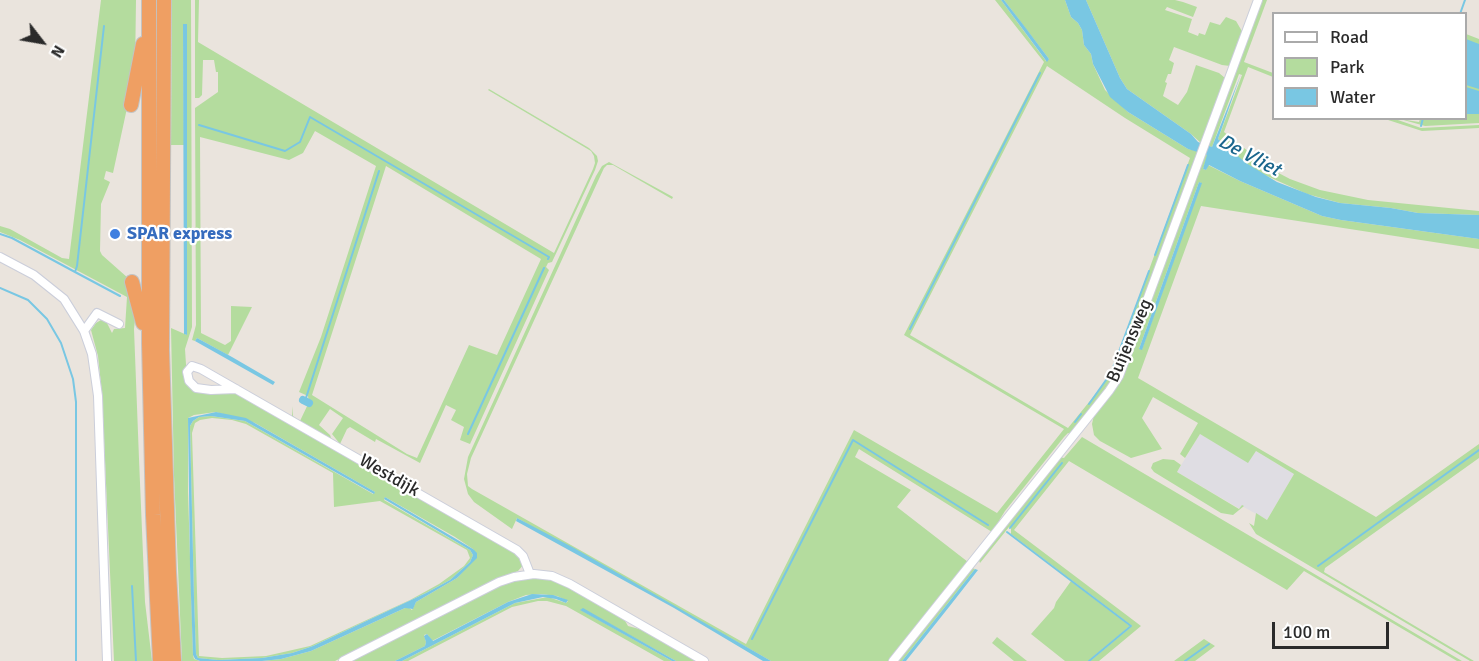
<!DOCTYPE html>
<style>
body{margin:0}
#map{position:relative;width:1479px;height:661px;overflow:hidden;background:#eae4dd;font-family:Signika,sans-serif}
canvas{display:block}
.legend{position:absolute;left:1272px;top:12px;width:195px;height:108px;box-sizing:border-box;background:#fff;border:2px solid #aaa;margin:0;padding:8px 10px;list-style:none;font-size:18px;color:#2a2a2a}
.legend li{display:flex;align-items:center;gap:12px;height:30px}
.legend b{width:30px;border:2px solid #aaa}
.north{position:absolute;left:12px;top:12px;width:60px;height:60px;-webkit-text-stroke:4px #fff;paint-order:stroke;rotate:121deg;font-size:16px;font-weight:700;line-height:24px;text-align:center;color:#2a2a2a}
.north::after{content:'';display:block;margin:auto;width:21px;height:27px;background:#2a2a2a;clip-path:polygon(50% 0,100% 100%,50% 72%,0 100%)}
.scale{position:absolute;left:1272px;top:622px;width:117px;height:27px;box-sizing:border-box;border:3px solid #2a2a2a;border-top:0;padding-left:8px;font-size:18px;line-height:21px;white-space:nowrap;color:#2a2a2a;-webkit-text-stroke:4px #fff;paint-order:stroke}
</style>
<div id="map">
<canvas width="1479" height="661"></canvas>
<ul class="legend">
<li><b style="height:8px;background:#fff"></b>Road</li>
<li><b style="height:16px;background:#b4dc9e"></b>Park</li>
<li><b style="height:16px;background:#79c7e3"></b>Water</li>
</ul>
<div class="north">N</div>
<div class="scale">100 m</div>
</div>
<script>
const c = document.querySelector('canvas').getContext('2d');
c.lineJoin = 'round';
function fill(path, color) { c.fillStyle = color; c.fill(path, 'evenodd'); }
const poly = rows => new Path2D(rows.map(r => 'M' + r).join(''));
function trace(path, color, width, dash) { c.strokeStyle = color; c.lineWidth = width; c.lineCap = dash ? 'butt' : 'round'; c.setLineDash(dash || []); c.stroke(path); }
function label(font, color, halo, rows, align = 'center') {
  c.font = font + ' Signika,sans-serif'; c.lineWidth = 4.5; c.setLineDash([]); c.textBaseline = 'middle'; c.strokeStyle = halo; c.fillStyle = color; for (const [text, x, y, turn = 0] of rows) {
    c.save(); c.translate(x, y); c.rotate((+turn || 0) * Math.PI / 180); c.textAlign = isNaN(turn) ? turn : align; if (halo) c.strokeText(text, 0, 0); c.fillText(text, 0, 0); c.restore();
  }
}
const industrial = poly([
 [1200,434,1248,462,1256,451,1294,474,1267,520,1242,506,1240,509,1177,472]
]);
const green = poly([
 [101,0,136,0,135,71,113,173,106,171,104,179,110,182,101,204,100,251,102,255,128,278,136,310,134,329,139,459,145,602,152,661,114,661,102,394,98,356,91,330,96,323,101,320,106,321,112,333,114,329,125,328,127,297,20,240,0,232,0,226,10,229,62,258,69,259],
 [172,0,191,0,192,327,185,349,187,380,199,392,231,392,246,398,516,551,524,564,518,571,486,584,335,661,262,661,281,659,311,651,405,608,408,607,412,610,416,602,457,578,477,556,473,549,455,537,385,497,384,500,470,550,473,555,470,562,450,580,426,593,313,646,292,653,262,658,218,660,198,658,196,654,194,598,190,426,193,421,199,417,211,416,245,421,373,494,375,492,255,423,216,412,194,415,188,418,188,491,193,655,194,659,200,661,182,661,174,475,171,328,187,335,187,24,183,25,184,145,171,145],
 [212,418,232,420,246,424,333,473,334,507,380,501,467,550,470,558,464,566,439,584,410,600,310,646,266,656,222,658,199,656,192,433,195,423,200,420],
 [195,0,199,0,198,42,554,253,593,169,595,163,594,156,591,151,488,90,489,89,589,148,597,156,598,161,595,170,552,262,548,263,546,267,549,270,470,444,460,440,464,427,451,420,456,410,446,405,420,463,376,439,375,442,350,427,347,429,340,444,332,434,343,418,330,409,319,425,330,435,332,440,292,417,292,406,293,416,300,421,309,402,308,396,299,392,321,337,376,166,315,131,303,153,289,160,200,137,201,333,225,345,231,341,231,306,252,307,228,355,197,338,195,341,192,340,196,325,195,108,218,92,218,72,216,72,214,60,203,60,202,95,199,98,195,98],
 [386,166,541,259,497,355,469,345,417,458,407,454,312,395],
 [995,0,1001,0,1046,61,1049,59,1004,0,1065,0,1071,17,1078,23,1082,30,1084,45,1091,54,1093,64,1105,90,1128,112,1188,149,1198,151,1114,377,1070,434,1068,433,1064,437,1005,511,992,532,859,449,855,457,911,490,897,507,968,562,888,661,771,661,517,518,512,529,474,502,468,494,464,479,468,457,596,176,602,166,609,162,673,197,672,199,613,165,607,165,604,168,471,458,467,474,468,486,472,489,746,644,854,430,997,513,1064,429,904,335,1044,62],
 [1047,66,1125,118,1190,158,1113,368,1102,386,1068,428,910,335],
 [1086,0,1175,0,1183,2,1197,7,1193,17,1167,7,1165,10,1192,19,1188,32,1198,36,1199,33,1205,35,1210,22,1220,25,1226,17,1236,21,1243,33,1230,66,1222,65,1174,47,1169,60,1174,63,1171,74,1168,74,1165,82,1167,83,1163,96,1178,105,1187,92,1196,65,1219,73,1225,78,1201,143,1191,134,1127,89,1120,78],
 [1261,0,1267,0,1244,62,1273,73,1273,77,1248,67,1224,132,1269,168,1290,179,1320,190,1368,200,1479,211,1479,215,1418,213,1391,208,1340,203,1307,194,1258,172,1240,159,1218,139,1242,75,1239,74,1212,147,1207,146,1235,69,1238,68,1238,61],
 [1466,34,1479,39,1479,123,1425,126,1400,119,1419,122,1420,119,1466,118],
 [1385,119,1395,119,1421,128,1479,125,1479,128,1422,131],
 [1204,153,1208,156,1203,169,1206,170,1208,165,1240,181,1322,216,1341,220,1479,239,1479,249,1201,206,1138,378,1376,517,1479,444,1479,458,1325,568,1324,572,1474,661,1470,661,1256,534,1249,523,1254,526,1256,513,1267,520,1294,474,1256,451,1248,463,1200,434,1185,458,1180,454,1198,423,1153,397,1142,418,1162,449,1131,458,1100,441,1094,435,1092,424,1094,415,1126,369],
 [1199,182,1201,183,1142,349,1139,349],
 [1082,437,1462,661,1457,661,1304,571,1287,590,1069,461,1014,530,1141,626,1099,661,1090,661,1132,626,1011,534,1011,528,1009,527,980,563,978,558,1059,457,1064,458],
 [1163,459,1174,460,1181,465,1177,472,1239,509,1242,505,1244,506,1233,515,1221,513,1154,472,1151,468,1153,463],
 [972,568,975,569,902,661,896,661],
 [534,577,557,581,624,619,628,626,643,630,699,661,676,661,583,609,581,610,672,661,664,661,566,606,547,601,538,601,512,607,408,661,402,661,515,603,548,597,566,603,568,601,557,596,541,594,526,595,508,602,432,641,427,634,424,635,426,642,425,646,395,661,349,661,492,589,513,580],
 [1071,581,1130,626,1088,661,1065,661,1031,634,1054,608,1056,602],
 [997,637,1027,661,1014,661,992,643],
 [1204,639,1215,646,1195,661,1174,661]
]);
const water = poly([
 [1001,0,1004,0,1025,27,1049,59,1047,62],
 [1065,0,1086,0,1120,78,1127,89,1191,134,1198,142,1212,147,1241,74,1218,139,1246,163,1277,182,1316,197,1340,203,1391,208,1418,213,1479,215,1479,239,1341,220,1322,216,1240,181,1209,165,1206,170,1203,169,1207,155,1188,149,1128,112,1110,97,1093,64,1091,54,1084,45,1082,30,1078,23,1071,17],
 [183,24,187,24,187,335,184,334],
 [1466,39,1479,44,1479,89,1466,85],
 [1466,87,1479,91,1479,114,1466,114],
 [1199,182,1202,183,1142,350,1139,349],
 [197,338,232,357,275,382,273,385,195,341],
 [216,412,246,418,375,492,374,494,245,421,211,416,199,417,193,421,190,426,194,598,196,654,198,658,218,660,262,658,292,653,313,646,426,593,450,580,470,562,473,555,470,550,384,499,385,497,473,549,477,553,477,558,457,578,416,602,413,609,405,608,311,651,281,659,262,661,200,661,195,659,193,655,190,566,188,418],
 [517,518,574,548,771,661,763,661,674,608,516,521],
 [975,569,978,570,949,607,906,661,902,661],
 [532,594,553,595,568,600,566,603,556,599,543,597,515,603,402,661,395,661,425,646,426,642,424,636,427,634,433,641,508,602],
 [583,608,676,661,672,661,580,610]
]);
const stream = poly([
 [1460,14,1465,0],
 [199,125,285,151,300,142,310,117,549,257,548,259],
 [1421,126,1423,118],
 [0,234,12,238,75,272,77,266,104,26],
 [1155,255,1188,165],
 [75,272,120,296],
 [0,288,28,300,47,319,61,343,73,379,76,402,76,661],
 [910,329,1040,73],
 [305,401,379,171],
 [1089,404,1111,373,1149,271],
 [1075,422,1081,414],
 [468,434,544,268],
 [1010,528,1062,463],
 [1007,532,1131,626,1089,661],
 [1318,566,1479,450],
 [132,586,136,661],
 [752,639,853,440,988,525],
 [1185,661,1209,644]
]);
const canal = poly([
 [303,400,309,403]
]);
const minor = poly([
 [0,257,34,275,64,299,84,331,92,354,98,396,107,661],
 [84,331,97,313,119,324],
 [236,389,211,390,196,388,189,381,187,372,192,366,201,369,517,550,523,556,530,574],
 [343,661,499,582,514,577,534,574,552,576,570,584,704,661],
 [893,661,1109,391,1119,376,1258,0]
]);
const motorway = poly([
 [149,0,149,343,153,515,160,661],
 [164,0,162,350,169,572,174,661],
 [131,105,143,44],
 [132,282,143,323]
]);
const markers = [
 [115,234,6,"#3f7fe0"]
];
const shopNames = [
 ["SPAR express",127,234]
];
const streetNames = [
 ["Buijensweg",1130,341,-67],
 ["Westdijk",389,476,30]
];
const waterNames = [
 ["De Vliet",1249,156,28]
];
fill(industrial, '#dfdde3');
fill(green, '#b4dc9e');
fill(water, '#79c7e3');
trace(stream, '#79c7e3', 2);
trace(canal, '#79c7e3', 8);
trace(minor, '#cbceda', 10);
trace(motorway, '#c3c3c3', 16);
trace(minor, '#fff', 8);
trace(motorway, '#ef9f63', 14);
for (const [x, y, r, color] of markers) { const dot = new Path2D(); dot.arc(x, y, r, 0, 2 * Math.PI); c.fillStyle = color; c.fill(dot); trace(dot, '#fff', 2); }
label('bold 18px', '#366cbe', '#fff', shopNames, 'left');
label('18px', '#2a2a2a', '#fff', streetNames);
label('italic 20px', '#1a668d', '#fff', waterNames);
</script>
